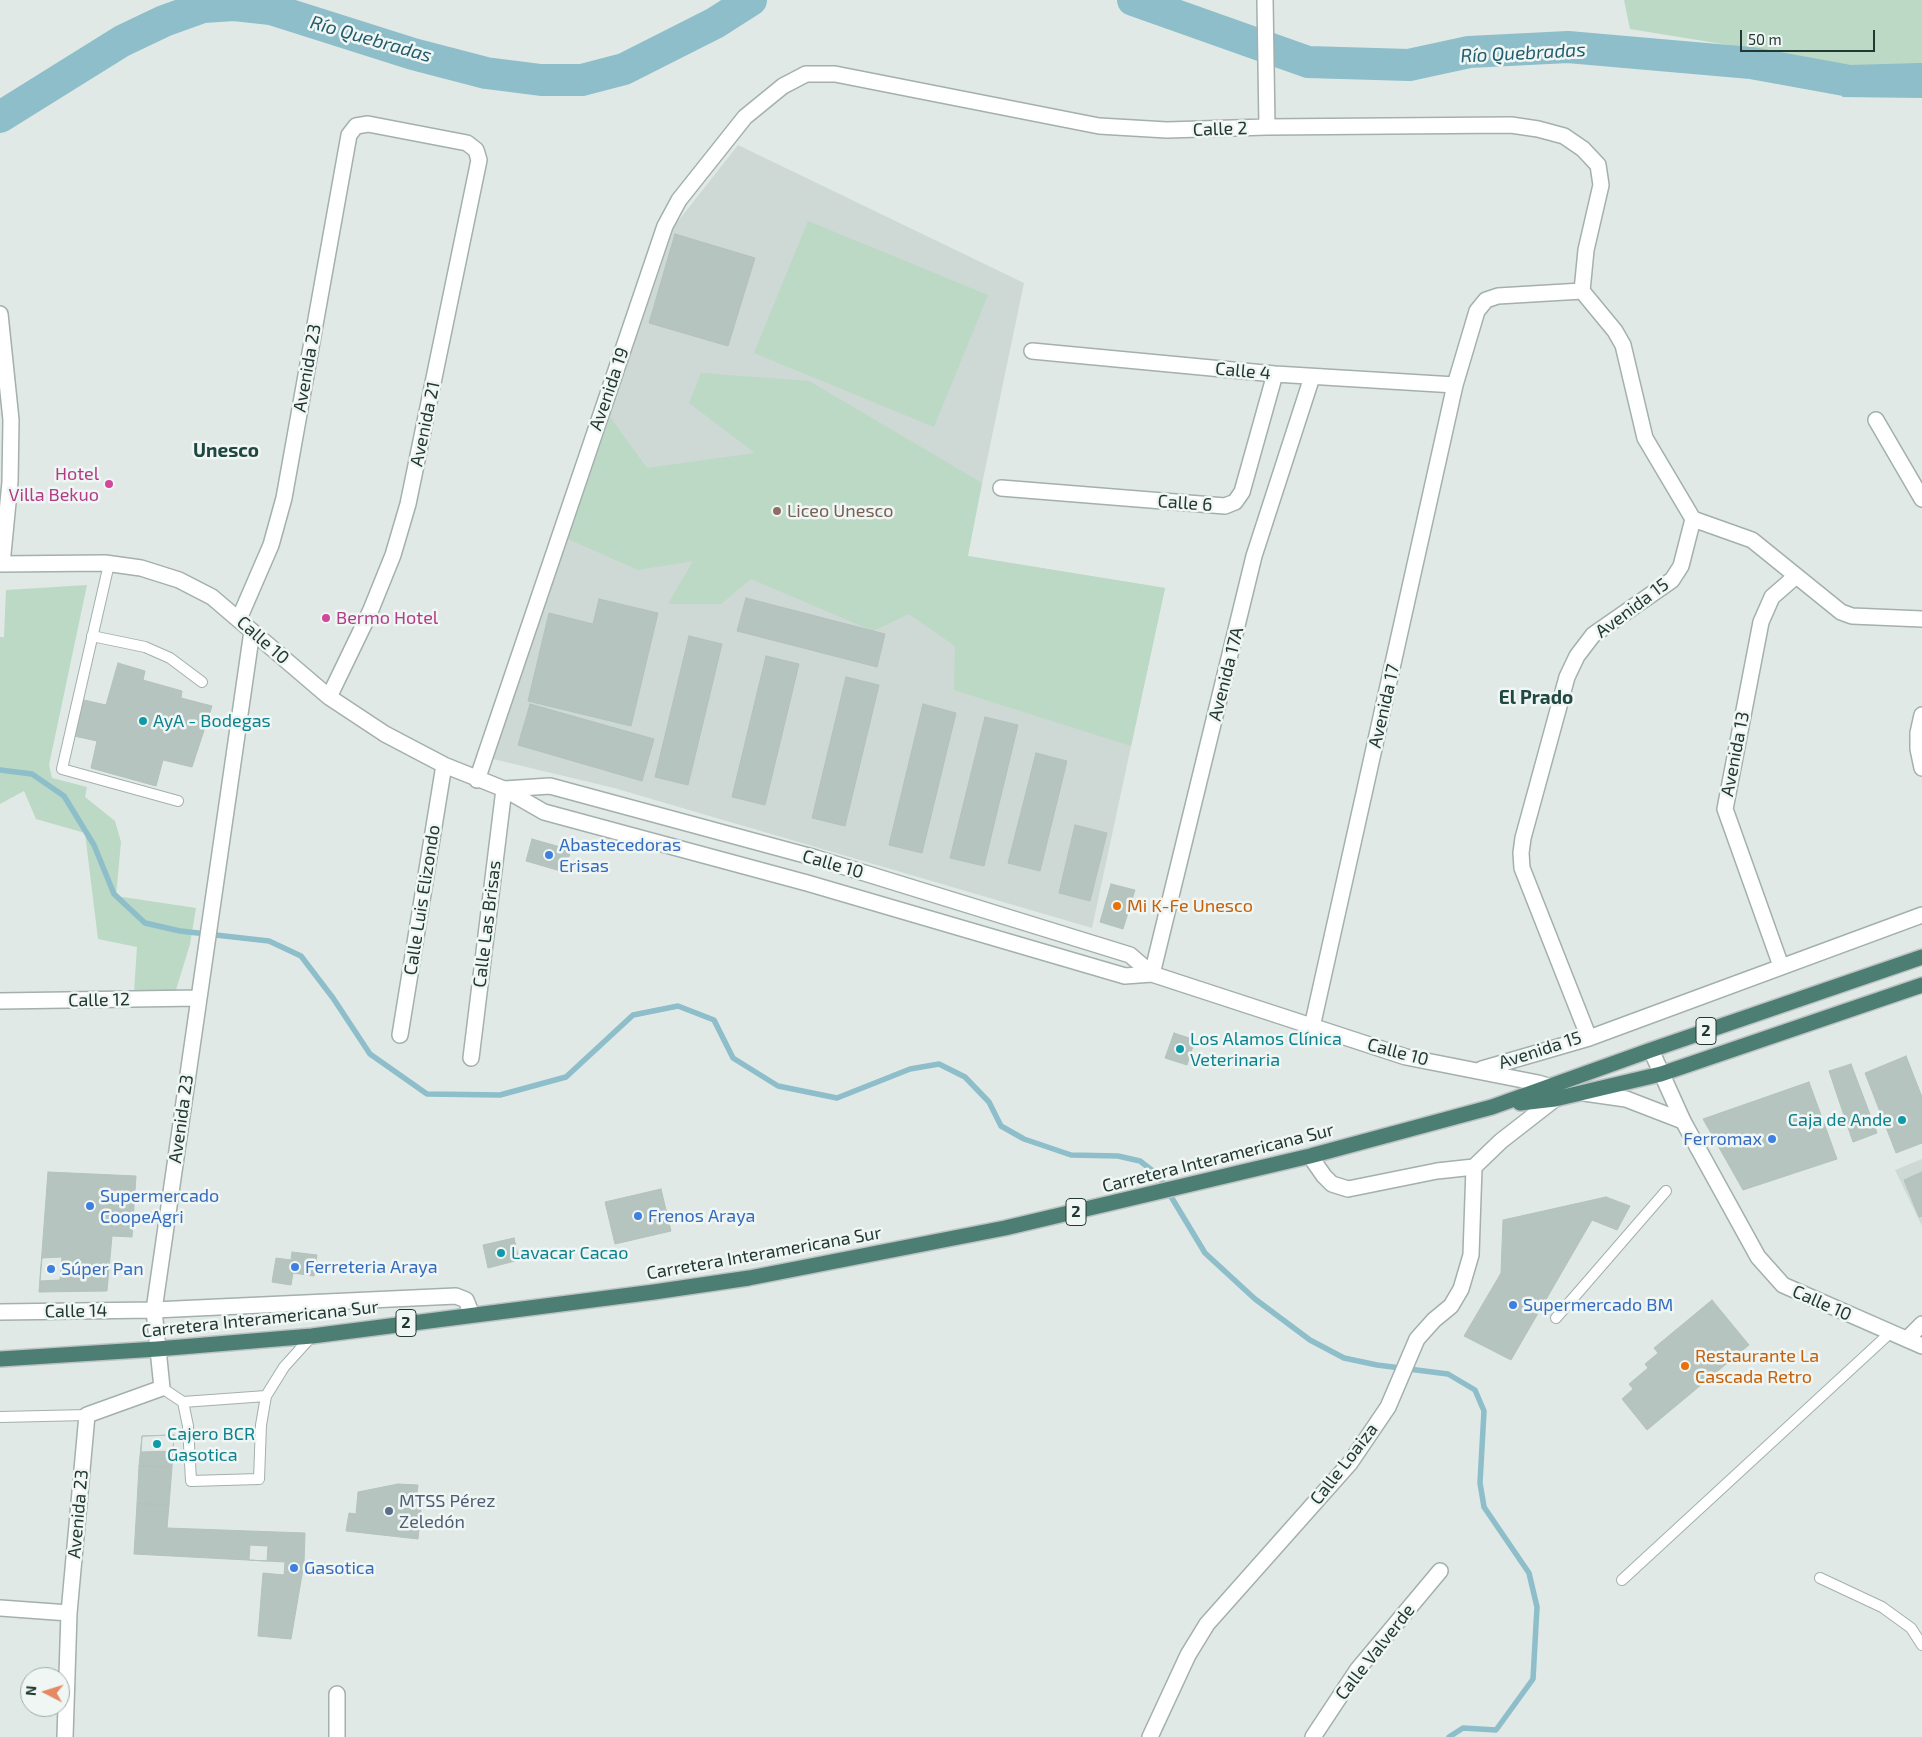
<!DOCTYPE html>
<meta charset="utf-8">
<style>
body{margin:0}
#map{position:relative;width:1922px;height:1737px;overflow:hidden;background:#e0e9e6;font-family:"Exo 2",sans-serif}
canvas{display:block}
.north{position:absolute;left:20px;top:1667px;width:50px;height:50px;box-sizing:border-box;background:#f0f6f4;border:1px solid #9eaaa7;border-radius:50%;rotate:275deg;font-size:14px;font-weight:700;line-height:20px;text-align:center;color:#223833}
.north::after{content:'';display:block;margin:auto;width:18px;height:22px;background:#e48963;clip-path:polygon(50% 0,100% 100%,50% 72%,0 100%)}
.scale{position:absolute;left:1740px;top:30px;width:135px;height:22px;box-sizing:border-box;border:2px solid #223833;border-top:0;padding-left:6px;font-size:15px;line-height:18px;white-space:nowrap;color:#223833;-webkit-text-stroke:4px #f0f6f4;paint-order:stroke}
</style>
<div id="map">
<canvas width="1922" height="1737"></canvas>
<div class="north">N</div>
<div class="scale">50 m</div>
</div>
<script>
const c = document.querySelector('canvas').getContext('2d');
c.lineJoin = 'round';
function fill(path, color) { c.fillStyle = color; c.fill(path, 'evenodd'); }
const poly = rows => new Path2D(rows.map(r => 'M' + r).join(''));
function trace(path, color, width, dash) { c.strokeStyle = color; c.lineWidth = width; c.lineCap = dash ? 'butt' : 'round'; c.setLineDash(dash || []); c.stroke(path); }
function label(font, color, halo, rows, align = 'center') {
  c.font = font + ' "Exo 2",sans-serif'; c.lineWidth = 5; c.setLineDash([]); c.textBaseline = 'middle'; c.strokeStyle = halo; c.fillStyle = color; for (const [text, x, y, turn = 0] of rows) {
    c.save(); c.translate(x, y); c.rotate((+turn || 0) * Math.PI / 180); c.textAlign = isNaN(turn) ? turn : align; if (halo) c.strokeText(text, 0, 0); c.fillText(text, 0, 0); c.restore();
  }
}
const built = poly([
 [738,145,1024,283,967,556,1165,588,1092,928,614,788,493,759,675,225],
 [1922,1159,1922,1226,1895,1170]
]);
const green = poly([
 [1624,0,1922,0,1922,63,1857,66,1630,29],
 [808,221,988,295,934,427,754,353],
 [701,373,809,381,982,483,968,556,1165,588,1131,746,954,690,955,646,909,614,873,631,751,579,721,604,668,604,693,561,638,570,568,539,610,417,647,468,755,453,689,403],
 [87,585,49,765,52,778,87,787,85,797,115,821,121,842,116,896,196,908,190,944,176,990,134,992,137,947,98,939,85,833,36,819,24,791,0,804,0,637,4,637,6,590]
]);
const water = poly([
 [1922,63,1922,98,1842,97,1857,66]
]);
const stream = poly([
 [0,770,32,774,64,796,94,845,114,894,145,923,180,931,269,941,301,956,333,998,370,1054,427,1094,500,1095,566,1077,633,1015,678,1006,714,1020,733,1058,778,1086,837,1098,910,1069,939,1064,965,1077,989,1102,1001,1126,1024,1139,1071,1155,1118,1156,1140,1161,1158,1175,1205,1253,1255,1299,1310,1340,1344,1358,1377,1365,1448,1374,1475,1390,1484,1411,1480,1483,1484,1507,1529,1573,1537,1607,1533,1679,1496,1730,1463,1728,1449,1737]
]);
const river = poly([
 [1133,0,1308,62,1409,65,1469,52,1568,47,1751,63,1850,81,1922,79],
 [0,117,122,41,164,21,203,7,234,5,271,9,413,54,486,73,541,80,582,80,624,69,715,23,751,0]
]);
const building = poly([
 [675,234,755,258,728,346,649,323,675,234],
 [746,598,885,634,877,667,737,631,746,598],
 [599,599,658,613,631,726,528,701,549,613,593,624,599,599],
 [689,636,722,644,688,785,655,777,689,636],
 [766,656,799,664,765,805,732,797,766,656],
 [118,663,145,671,143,680,182,691,181,698,212,706,192,767,163,760,156,786,91,768,97,741,74,736,84,700,106,705,118,663],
 [846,677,879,685,845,826,812,818,846,677],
 [530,704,654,739,642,781,518,745,530,704],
 [923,704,956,713,922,853,889,845,923,704],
 [985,717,1018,725,984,866,950,858,985,717],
 [1036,753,1067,761,1040,871,1008,863,1036,753],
 [1075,825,1107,833,1090,901,1059,893,1075,825],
 [532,839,571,850,564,872,526,861,532,839],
 [1111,884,1135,890,1123,929,1100,922,1111,884],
 [1174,1033,1195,1040,1187,1065,1165,1058,1174,1033],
 [1906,1056,1922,1097,1922,1143,1896,1153,1865,1073,1906,1056],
 [1851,1064,1877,1133,1853,1142,1829,1071,1851,1064],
 [1809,1082,1837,1159,1743,1190,1703,1119,1809,1082],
 [48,1172,136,1176,132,1237,112,1236,107,1291,39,1292,48,1172],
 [1922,1172,1922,1216,1919,1217,1904,1180,1922,1172],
 [661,1189,671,1231,615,1244,605,1202,661,1189],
 [1606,1197,1630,1206,1617,1230,1592,1220,1511,1360,1464,1336,1501,1273,1503,1220,1606,1197],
 [514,1238,519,1260,488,1268,483,1245,514,1238],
 [292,1252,317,1255,314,1276,293,1273,291,1285,272,1282,276,1258,291,1260,292,1252],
 [62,1257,60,1280,40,1281,42,1258,62,1257],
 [1712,1300,1749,1345,1647,1430,1622,1399,1633,1389,1629,1384,1648,1368,1645,1364,1658,1353,1654,1348,1712,1300],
 [174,1435,173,1451,141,1452,142,1436,174,1435],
 [174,1435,172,1467,139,1466,142,1436,174,1435],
 [139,1466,172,1467,169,1505,137,1504,139,1466],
 [398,1484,418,1485,415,1508,421,1509,418,1539,346,1531,349,1513,356,1514,358,1492,398,1484],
 [137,1504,169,1505,167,1528,305,1533,304,1563,291,1639,258,1636,263,1573,284,1575,285,1562,134,1554,137,1504],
 [250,1545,268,1546,267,1561,249,1560,250,1545]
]);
const service = poly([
 [109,564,62,769,178,801],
 [92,636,145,647,170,658,202,682],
 [1556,1318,1666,1191],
 [162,1388,183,1402,266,1396],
 [183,1402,188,1426,191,1481,259,1479,261,1425,266,1396,284,1367,312,1336],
 [0,1417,87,1415],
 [1820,1578,1882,1607,1911,1628,1922,1645],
 [1622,1580,1890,1333]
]);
const minor = poly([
 [1265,0,1267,127],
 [0,314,11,420,10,482,2,564],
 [1032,351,1275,374,1455,385],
 [1876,420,1922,499],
 [1001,488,1225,506,1235,502,1242,492,1275,374],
 [1693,519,1752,540,1841,612,1852,616,1922,619],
 [0,564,105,563,141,568,179,580,212,597,329,697,385,734,444,765,504,789,544,812,807,883,1125,976,1152,974,1406,1057,1538,1083,1548,1086,1555,1099,1501,1141,1474,1167,1437,1171,1348,1189,1332,1184,1324,1176,1310,1156],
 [239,619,271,545,284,498,349,135,356,126,368,124,467,143,476,150,479,160,408,504,393,555,370,612,329,697],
 [1922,715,1918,733,1918,749,1922,768],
 [477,780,665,226,679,200,745,117,783,86,806,74,835,74,1099,126,1167,130,1267,127,1511,125,1538,129,1564,136,1583,149,1598,165,1601,185,1586,250,1582,291,1615,331,1623,345,1645,438,1693,519,1681,566,1672,580,1593,635,1577,656,1567,677,1523,838,1521,853,1522,868,1589,1038],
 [504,789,550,786,816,858,1130,955,1152,974],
 [1781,966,1725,809,1761,622,1772,597,1796,576],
 [1152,974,1254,556,1312,377],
 [0,1001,198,998],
 [1312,1027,1455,385,1477,311,1486,300,1498,296,1582,291],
 [400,1035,444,765],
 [471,1058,504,789],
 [1482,1069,1589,1038,1922,915],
 [1584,1093,1626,1099,1683,1121],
 [0,1312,154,1310,456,1296,466,1300,472,1315],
 [1907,1339,1922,1324],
 [0,1608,69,1613],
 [65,1737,69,1613,87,1415,162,1388,154,1310,252,631],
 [337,1737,337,1694],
 [1150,1737,1188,1655,1207,1624,1350,1463,1388,1407,1417,1339,1434,1320,1451,1306,1461,1289,1471,1255,1474,1167],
 [1313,1737,1358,1669,1440,1571]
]);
const tertiary = poly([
 [1651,1050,1683,1121,1758,1257,1783,1285,1922,1346]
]);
const trunk = poly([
 [1520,1103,1555,1099,1661,1074,1922,985],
 [0,1359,157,1349,312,1336,654,1292,749,1278,1005,1228,1310,1156,1492,1107,1651,1050,1922,957]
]);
const markers = [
 [109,484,5,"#d1479c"],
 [777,511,5,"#8d6e63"],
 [326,618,5,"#d1479c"],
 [143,721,5,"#0f9aa8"],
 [549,855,5,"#3f7fe0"],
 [1117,906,5,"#e8710a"],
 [1180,1049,5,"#0f9aa8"],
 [1902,1120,5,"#0f9aa8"],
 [1772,1139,5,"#3f7fe0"],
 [90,1206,5,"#3f7fe0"],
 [638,1216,5,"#3f7fe0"],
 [501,1253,5,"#0f9aa8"],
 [295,1267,5,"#3f7fe0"],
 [51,1269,5,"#3f7fe0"],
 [1513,1305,5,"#3f7fe0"],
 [1685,1366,5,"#e8710a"],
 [157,1444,5,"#0f9aa8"],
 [389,1511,5,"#5c6f8a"],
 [294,1568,5,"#3f7fe0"]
];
const shields = [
 [1706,1031,20],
 [1076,1212,20],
 [406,1323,20]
];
const shieldNames = [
 ["2",1706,1031],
 ["2",1076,1212],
 ["2",406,1323]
];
const streetNames = [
 ["Calle 2",1220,129,-2],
 ["Avenida 23",307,368,-80],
 ["Calle 4",1243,371,5],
 ["Avenida 19",609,389,-71],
 ["Avenida 21",425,424,-78],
 ["Calle 6",1185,503,4],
 ["Avenida 15",1632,608,-37],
 ["Calle 10",263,640,41],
 ["Avenida 17A",1226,674,-76],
 ["Avenida 17",1384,706,-77],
 ["Avenida 13",1735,754,-79],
 ["Calle 10",833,864,16],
 ["Calle Luis Elizondo",422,900,-81],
 ["Calle Las Brisas",487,924,-83],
 ["Calle 12",99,1000,-1],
 ["Avenida 15",1540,1050,-18],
 ["Calle 10",1398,1052,15],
 ["Avenida 23",181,1119,-82],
 ["Carretera Interamericana Sur",1218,1158,-14],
 ["Carretera Interamericana Sur",764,1253,-10],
 ["Calle 10",1822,1303,24],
 ["Calle 14",76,1311,-1],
 ["Carretera Interamericana Sur",260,1319,-6],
 ["Calle Loaiza",1344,1464,-52],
 ["Avenida 23",78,1514,-85],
 ["Calle Valverde",1375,1652,-52]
];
const hotelNames = [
 ["Hotel",99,474],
 ["Villa Bekuo",99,495],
 ["Bermo Hotel",336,618,"left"]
];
const educationNames = [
 ["Liceo Unesco",787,511]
];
const cultureNames = [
 ["AyA - Bodegas",153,721],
 ["Los Alamos Clínica",1190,1039],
 ["Veterinaria",1190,1060],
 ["Caja de Ande",1892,1120,"right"],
 ["Lavacar Cacao",511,1253],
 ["Cajero BCR",167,1434],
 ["Gasotica",167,1455]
];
const shopNames = [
 ["Abastecedoras",559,845],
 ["Erisas",559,866],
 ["Ferromax",1762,1139,"right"],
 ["Supermercado",100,1196],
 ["CoopeAgri",100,1217],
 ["Frenos Araya",648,1216],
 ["Ferreteria Araya",305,1267],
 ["Súper Pan",61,1269],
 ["Supermercado BM",1523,1305],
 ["Gasotica",304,1568]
];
const foodNames = [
 ["Mi K-Fe Unesco",1127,906],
 ["Restaurante La",1695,1356],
 ["Cascada Retro",1695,1377]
];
const serviceNames = [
 ["MTSS Pérez",399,1501],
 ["Zeledón",399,1522]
];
const waterNames = [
 ["Río Quebradas",371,39,16],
 ["Río Quebradas",1523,53,-3]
];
const neighbourhoodNames = [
 ["Unesco",226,451],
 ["El Prado",1536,698]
];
fill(built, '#ced9d5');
fill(green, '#bbd9c4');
fill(water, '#8dbeca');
trace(stream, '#8dbeca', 5.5);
trace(river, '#8dbeca', 32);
fill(building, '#b6c4bf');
trace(building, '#b3c2bd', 1);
trace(service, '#a3b0ad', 12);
trace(minor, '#a3b0ad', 18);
trace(tertiary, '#a3b0ad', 18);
trace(trunk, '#bdc3c2', 18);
trace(service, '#fff', 10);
trace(minor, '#fff', 15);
trace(tertiary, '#fff', 15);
trace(trunk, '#4d7e74', 15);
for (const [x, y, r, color] of markers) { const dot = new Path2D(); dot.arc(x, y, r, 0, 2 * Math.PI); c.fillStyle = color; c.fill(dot); trace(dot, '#f0f6f4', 2); }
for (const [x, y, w] of shields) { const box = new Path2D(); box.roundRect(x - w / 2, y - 13.5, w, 27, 4); c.fillStyle = '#f0f6f4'; c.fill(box); trace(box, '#223833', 1); }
label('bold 16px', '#223833', null, shieldNames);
label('18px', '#223833', '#f0f6f4', streetNames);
label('18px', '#b23c85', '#f0f6f4', hotelNames, 'right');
label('18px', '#785e54', '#f0f6f4', educationNames, 'left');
label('18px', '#0d838f', '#f0f6f4', cultureNames, 'left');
label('18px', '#366cbe', '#f0f6f4', shopNames, 'left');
label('18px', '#c56008', '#f0f6f4', foodNames, 'left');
label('18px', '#4e5e75', '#f0f6f4', serviceNames, 'left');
label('italic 19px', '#235e6e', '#f0f6f4', waterNames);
label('bold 19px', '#214840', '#f0f6f4', neighbourhoodNames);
</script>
